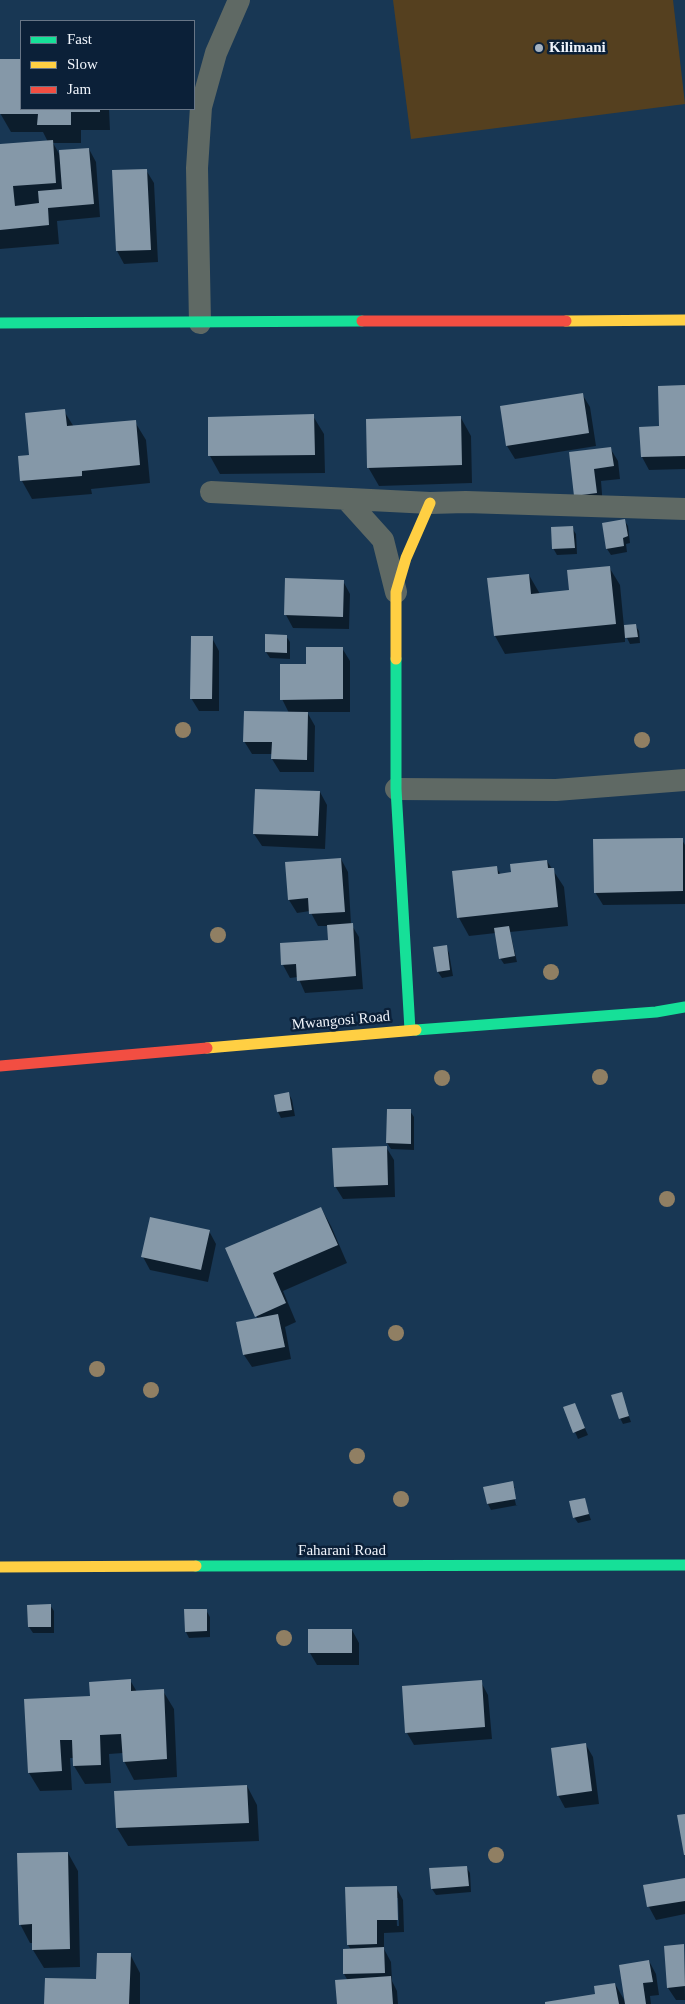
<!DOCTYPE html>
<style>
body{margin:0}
#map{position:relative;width:685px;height:2004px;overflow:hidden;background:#183754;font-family:"Times New Roman",serif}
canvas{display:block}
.legend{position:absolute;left:20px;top:20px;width:175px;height:90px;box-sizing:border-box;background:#0b2038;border:1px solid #677586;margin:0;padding:6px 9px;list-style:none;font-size:15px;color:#f0f5fc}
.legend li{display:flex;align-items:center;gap:10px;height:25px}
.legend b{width:25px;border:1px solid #677586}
</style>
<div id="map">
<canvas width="685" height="2004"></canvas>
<ul class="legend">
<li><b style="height:6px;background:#16e098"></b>Fast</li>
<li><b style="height:6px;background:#ffcf43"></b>Slow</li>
<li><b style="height:6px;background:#f24e42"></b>Jam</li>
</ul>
</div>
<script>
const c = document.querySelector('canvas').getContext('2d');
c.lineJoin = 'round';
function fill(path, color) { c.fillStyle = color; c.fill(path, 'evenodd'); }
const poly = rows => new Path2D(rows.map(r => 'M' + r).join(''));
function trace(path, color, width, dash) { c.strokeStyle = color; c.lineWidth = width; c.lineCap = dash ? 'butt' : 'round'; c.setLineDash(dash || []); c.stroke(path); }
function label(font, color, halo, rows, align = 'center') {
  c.font = font + ' "Times New Roman",serif'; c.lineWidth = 5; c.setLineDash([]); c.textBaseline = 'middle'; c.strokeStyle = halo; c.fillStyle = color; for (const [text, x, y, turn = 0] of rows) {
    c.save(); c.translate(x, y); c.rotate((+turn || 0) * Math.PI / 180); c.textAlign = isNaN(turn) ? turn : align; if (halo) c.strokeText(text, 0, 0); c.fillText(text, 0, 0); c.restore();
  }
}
const green = poly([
 [393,0,673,0,685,104,411,139]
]);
const shadow = poly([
 [0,60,21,60,21,109,109,109,110,130,81,130,81,143,53,143,61,157,89,149,96,162,100,217,57,221,59,244,0,249,0,146,48,142,43,132,11,132,0,113],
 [146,170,154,183,158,262,124,264,117,251,113,171],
 [685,387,685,469,649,470,642,457,641,428,660,427],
 [582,394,590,407,596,446,515,459,507,446,501,407],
 [64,411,74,427,135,422,146,440,150,483,91,489,92,494,32,499,22,481,30,456],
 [313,416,324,434,325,473,220,474,210,456,209,418],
 [461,418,471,436,472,483,379,486,368,467],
 [610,448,618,461,620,479,601,481,603,506,583,508,570,453],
 [624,520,628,526,630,543,626,544,627,552,611,555,607,549,604,524],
 [572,528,576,534,577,554,557,555,553,548],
 [609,567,620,585,624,627,635,625,639,631,640,643,630,644,625,634,625,642,505,654,495,636,489,579,529,575,540,594,570,591],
 [343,581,350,594,349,629,293,628,286,615],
 [286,636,290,642,290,659,270,658,266,652],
 [212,638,219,651,219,711,199,711,191,698],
 [342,648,350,661,350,712,307,712,315,726,314,772,280,772,272,759,273,754,252,754,244,741,289,713,282,699,307,665],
 [320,792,327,805,325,849,262,846,254,834],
 [682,840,685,845,685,904,603,905,595,892],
 [341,859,348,872,351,924,359,937,363,989,305,993,298,977,290,978,283,965,329,941,328,926,318,926,310,911,297,913,289,900],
 [547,861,564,887,568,926,510,932,517,962,504,964,500,958,496,933,469,936,459,918,454,872,496,867,501,875,512,873],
 [446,946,449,953,453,976,442,978,438,972],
 [289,1094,292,1100,295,1116,281,1118,278,1112],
 [410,1111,414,1117,414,1150,391,1149,387,1143],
 [386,1147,394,1160,395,1197,343,1199,335,1186],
 [321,1208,331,1226,347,1263,283,1291,296,1322,285,1327,291,1359,252,1367,244,1355,238,1323,258,1319,227,1248],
 [209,1231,216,1244,208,1282,150,1270,143,1257],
 [621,1394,631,1422,623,1424,620,1418],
 [574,1404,588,1435,578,1439,565,1408],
 [512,1483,515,1488,512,1488,516,1505,518,1505,515,1488,518,1505,491,1510,488,1504,485,1488],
 [584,1499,591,1520,578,1523,574,1517],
 [50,1605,54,1611,54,1633,33,1633,29,1627],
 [206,1610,210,1617,210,1637,189,1638,186,1632],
 [352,1630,359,1643,359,1665,317,1665,310,1653],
 [130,1680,137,1692,163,1691,174,1709,177,1777,134,1780,124,1761,123,1753,109,1754,111,1783,85,1784,74,1766,74,1758,70,1758,72,1790,40,1791,29,1773,91,1697],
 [481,1682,488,1695,492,1739,414,1745,407,1733],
 [586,1745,593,1757,599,1804,565,1808,558,1795],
 [247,1786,257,1805,259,1841,128,1846,117,1828],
 [68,1853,78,1871,80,1967,44,1968,33,1950,33,1943,30,1943,20,1924],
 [466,1867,470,1873,471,1892,436,1895,432,1889],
 [685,1879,685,1914,656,1920,649,1907,645,1886],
 [396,1887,403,1900,404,1932,384,1933,384,1949,391,1962,392,1981,397,1991,398,2004,337,2004,348,1981,344,1974,351,1950,348,1945],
 [396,1898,398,1898,399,1926,397,1926],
 [684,1945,685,2000,676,2000,668,1988],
 [130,1954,140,1973,140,2004,46,2004,97,1980],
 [649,1961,656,1974,659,1995,650,1996,651,2004,546,2004,597,1995,615,1984,626,2003]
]);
const building = poly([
 [0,59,21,59,21,109,100,109,100,112,71,112,71,125,37,125,38,114,0,114],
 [53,140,56,183,13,186,15,206,39,203,38,191,62,189,59,150,89,148,94,204,48,208,49,225,0,230,0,144],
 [147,169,151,250,116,251,112,170],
 [685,385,685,456,641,457,639,427,659,426,658,386],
 [583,393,589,433,506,446,500,406],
 [65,409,67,426,136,420,140,465,82,471,82,476,20,481,18,456,29,455,25,413],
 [314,414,315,455,208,456,208,417],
 [461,416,462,465,367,468,366,419],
 [611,447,614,466,594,469,597,493,574,496,569,452],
 [625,519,628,536,623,538,624,546,606,549,602,523],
 [573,526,575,548,552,549,551,527],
 [610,566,616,624,494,636,487,578,529,574,531,594,569,590,567,570],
 [285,578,344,580,343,617,284,615],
 [636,624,638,637,625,638,624,625],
 [265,634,287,635,287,653,265,652],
 [191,636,213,636,212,699,190,699],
 [306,647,343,647,343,699,280,700,280,664,306,664],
 [244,711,308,712,307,760,271,759,272,742,243,742],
 [255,789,320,791,318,836,253,834],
 [683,838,683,891,594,893,593,839],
 [341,858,345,912,309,914,308,898,288,900,285,862],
 [547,860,548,868,554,868,558,907,457,918,452,871,497,866,498,874,511,872,510,864],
 [353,923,356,976,297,981,296,964,281,965,280,943,328,940,327,925],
 [509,926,515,956,499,959,494,928],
 [447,945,450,970,437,972,433,947],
 [289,1092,292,1110,277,1112,274,1095],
 [387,1109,411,1109,411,1144,386,1143],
 [387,1146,388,1185,334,1187,332,1148],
 [321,1207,338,1245,273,1273,286,1303,255,1317,225,1248],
 [150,1217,210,1230,201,1270,141,1257],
 [278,1314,285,1347,243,1355,236,1322],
 [622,1392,629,1416,619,1419,611,1395],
 [575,1403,585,1428,573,1433,563,1407],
 [513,1481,516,1499,487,1504,483,1487],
 [585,1498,589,1514,573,1518,569,1501],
 [51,1604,51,1627,28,1627,27,1605],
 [184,1609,207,1609,207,1631,185,1632],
 [308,1629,352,1629,352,1653,308,1653],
 [131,1679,131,1691,164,1689,167,1759,123,1762,121,1734,100,1735,101,1765,73,1766,72,1740,60,1740,62,1771,28,1773,24,1699,90,1696,89,1682],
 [482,1680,485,1727,405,1733,402,1686],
 [586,1743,592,1791,557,1796,551,1748],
 [247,1785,249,1823,116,1828,114,1791],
 [685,1814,685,1855,684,1855,677,1815],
 [68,1852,70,1949,32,1950,32,1924,19,1925,17,1853],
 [467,1866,469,1886,431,1889,429,1868],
 [685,1878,685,1901,647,1907,643,1885],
 [397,1886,398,1920,377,1920,377,1944,347,1945,345,1887],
 [684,1944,685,1986,667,1988,664,1946],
 [384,1947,385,1973,343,1974,343,1949],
 [97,1953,131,1953,129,2004,44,2004,45,1978,96,1979],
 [649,1960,653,1982,643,1983,646,2004,625,2004,619,1965],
 [391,1976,393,2004,337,2004,335,1980],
 [615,1983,619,2004,545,2004,545,2002,595,1994,594,1986]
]);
const street = poly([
 [200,323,197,168,201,107,216,53,239,0],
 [211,492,430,503,466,502,685,509],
 [346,499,383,540,396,592],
 [396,789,556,790,685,780]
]);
const fast = poly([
 [0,323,362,321],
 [396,659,396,789,410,1030],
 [416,1030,656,1012,685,1007],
 [196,1566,685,1565]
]);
const slow = poly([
 [566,321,685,320],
 [396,659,396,592,406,558,430,503],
 [207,1048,416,1030],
 [0,1567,196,1566]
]);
const jam = poly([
 [362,321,566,321],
 [0,1066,207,1048]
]);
const trees = [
 [183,730],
 [642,740],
 [218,935],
 [551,972],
 [600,1077],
 [442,1078],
 [667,1199],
 [396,1333],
 [97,1369],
 [151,1390],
 [357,1456],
 [401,1499],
 [284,1638],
 [496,1855]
];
const markers = [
 [539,48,5,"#a4b2c1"]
];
const poiNames = [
 ["Kilimani",549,48]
];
const streetNames = [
 ["Mwangosi Road",341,1021,-5],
 ["Faharani Road",342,1551]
];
fill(green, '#55401f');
fill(shadow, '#0007');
fill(building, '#8598a8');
trace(street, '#5f6964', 22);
trace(fast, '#16e098', 11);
trace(slow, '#ffcf43', 11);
trace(jam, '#f24e42', 11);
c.fillStyle = '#907f63';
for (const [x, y] of trees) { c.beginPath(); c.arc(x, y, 8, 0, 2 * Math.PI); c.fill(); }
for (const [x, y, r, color] of markers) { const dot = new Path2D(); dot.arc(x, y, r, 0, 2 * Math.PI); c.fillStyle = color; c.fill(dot); trace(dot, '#0b2038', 2); }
label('bold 15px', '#f0f5fc', '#0b2038', poiNames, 'left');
label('15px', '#f0f5fc', '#0b2038', streetNames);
</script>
